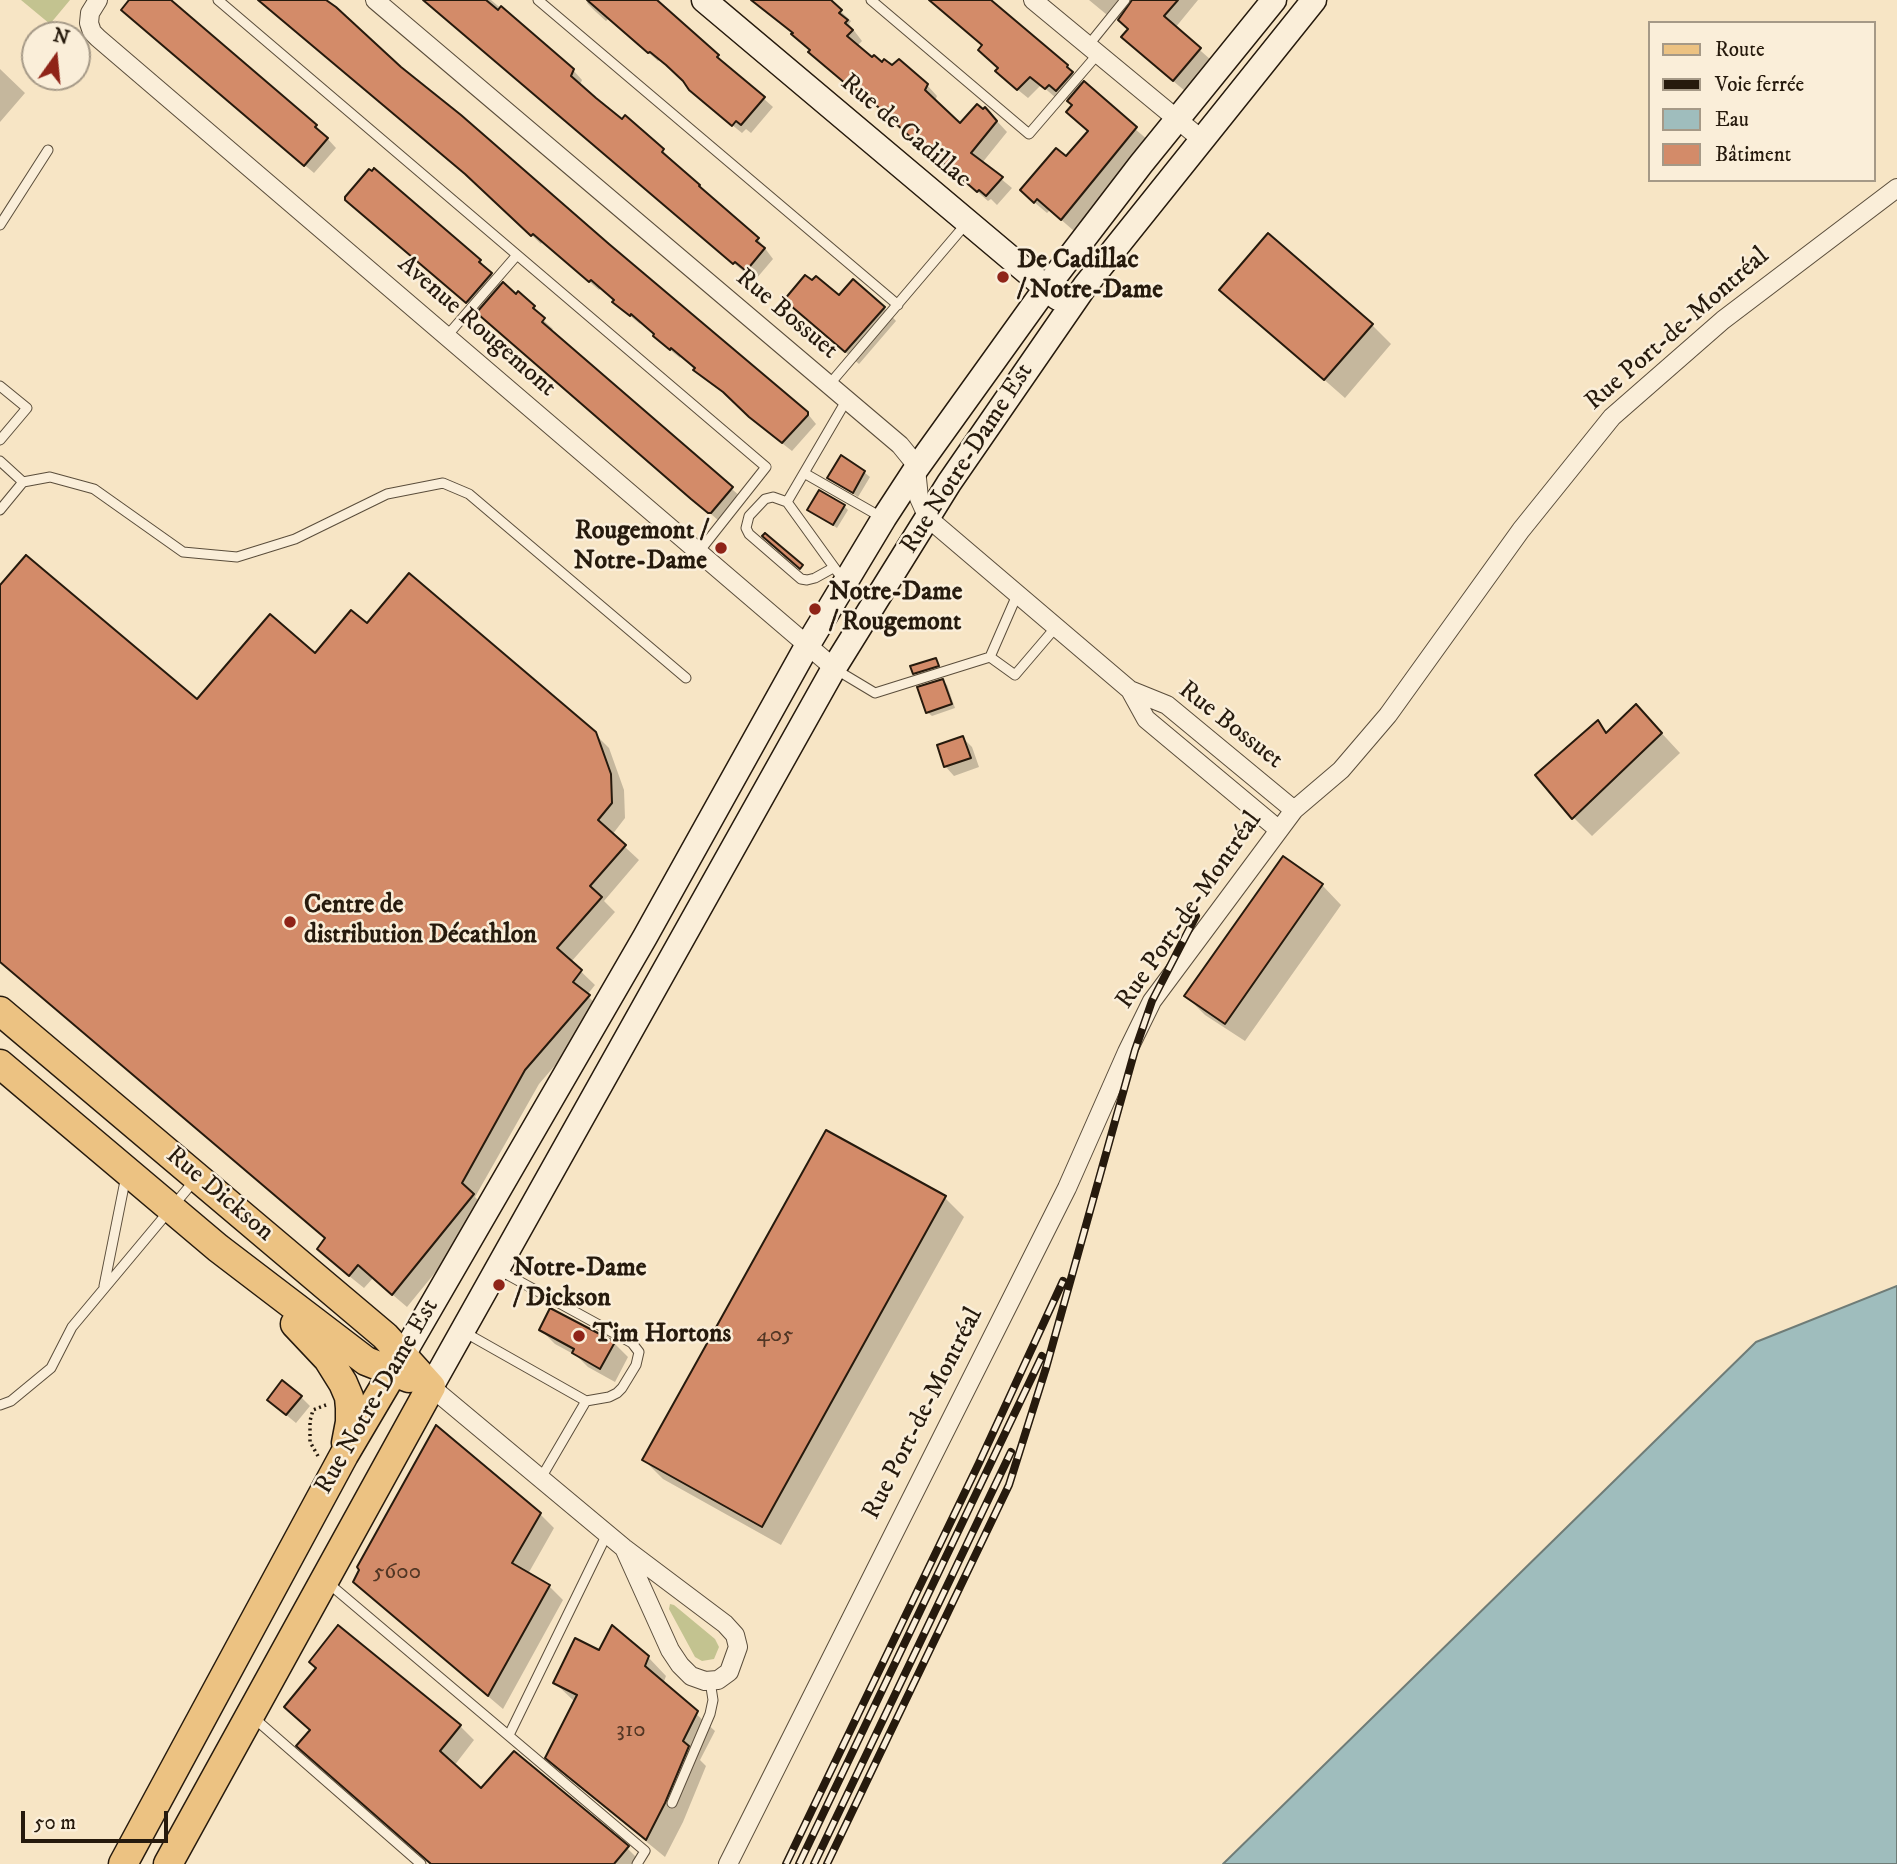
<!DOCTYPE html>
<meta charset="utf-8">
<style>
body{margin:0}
#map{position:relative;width:1897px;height:1864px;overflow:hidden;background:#f7e5c5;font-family:"IM FELL DW Pica",serif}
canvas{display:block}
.legend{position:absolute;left:1648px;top:21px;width:228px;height:161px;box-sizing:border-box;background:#faeed9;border:2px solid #a59987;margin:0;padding:9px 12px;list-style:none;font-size:21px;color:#261a0d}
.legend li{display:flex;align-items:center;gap:14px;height:35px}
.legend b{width:35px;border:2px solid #a59987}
.north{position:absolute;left:21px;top:21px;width:70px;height:70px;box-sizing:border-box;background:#faeed9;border:2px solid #a59987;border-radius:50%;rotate:15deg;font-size:19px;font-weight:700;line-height:28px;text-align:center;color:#261a0d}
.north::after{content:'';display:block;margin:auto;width:24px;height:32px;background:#8f2418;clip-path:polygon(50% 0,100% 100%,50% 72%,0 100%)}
.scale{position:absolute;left:21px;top:1811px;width:147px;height:32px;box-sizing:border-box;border:4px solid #261a0d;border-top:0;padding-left:9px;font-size:21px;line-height:24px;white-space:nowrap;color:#261a0d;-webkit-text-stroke:5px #faeed9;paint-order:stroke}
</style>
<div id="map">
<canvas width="1897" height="1864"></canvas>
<ul class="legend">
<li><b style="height:9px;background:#ecc282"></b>Route</li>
<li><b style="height:9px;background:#261a0d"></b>Voie ferrée</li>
<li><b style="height:19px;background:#9fbdbd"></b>Eau</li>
<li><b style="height:19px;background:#d38b69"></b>Bâtiment</li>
</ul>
<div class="north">N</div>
<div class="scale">50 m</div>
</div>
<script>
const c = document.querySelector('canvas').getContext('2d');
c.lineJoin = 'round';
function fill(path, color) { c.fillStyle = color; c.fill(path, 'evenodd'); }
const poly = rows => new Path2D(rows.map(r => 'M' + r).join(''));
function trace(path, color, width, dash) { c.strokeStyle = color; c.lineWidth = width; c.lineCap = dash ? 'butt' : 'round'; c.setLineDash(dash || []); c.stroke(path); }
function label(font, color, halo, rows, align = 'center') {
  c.font = font + ' "IM FELL DW Pica",serif'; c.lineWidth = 5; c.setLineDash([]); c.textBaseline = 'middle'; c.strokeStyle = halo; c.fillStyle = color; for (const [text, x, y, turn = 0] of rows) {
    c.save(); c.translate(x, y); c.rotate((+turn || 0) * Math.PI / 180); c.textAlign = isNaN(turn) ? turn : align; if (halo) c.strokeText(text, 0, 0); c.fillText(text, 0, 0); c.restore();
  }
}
const green = poly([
 [21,0,70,0,50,24],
 [670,1604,674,1605,715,1639,719,1647,714,1659,702,1661,695,1657,669,1609]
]);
const water = poly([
 [1897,1286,1897,1864,1223,1864,1756,1342,1897,1286]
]);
const shadow = poly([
 [132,0,168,0,316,126,336,148,314,173,133,19],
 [258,0,323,0,400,68,807,413,816,424,792,451,760,426,735,401,704,379,681,356,680,358,664,345,641,322,640,324,624,311,601,288,599,290,542,242,541,244,476,182],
 [424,0,491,0,573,70,582,80,580,85,622,122,663,151,672,160,670,161,758,239,773,259,756,279,745,270,743,271],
 [589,0,654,0,773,107,751,133,746,129,742,133,700,99,686,83,660,59,658,61,609,18,606,21,596,12,587,3],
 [754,0,829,0,851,21,849,24,862,41,857,46,882,64,927,85,937,96,935,101,960,125,995,119,1007,132,982,163,1012,188,997,205,991,199,988,201,934,154,933,156,889,115,858,91,857,93,821,63,794,33],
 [932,0,988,0,1067,66,1083,85,1148,140,1074,231,1050,210,1047,213,1034,202,1089,132,1074,105,1059,93,1056,98,1041,85,1028,98,1007,81,984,46,943,12],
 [1089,0,1198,0,1175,28,1211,60,1185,91,1135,49,1130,30,1114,17,1112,19],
 [0,69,25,93,0,122],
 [357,209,480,261,502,286,516,296,518,293,543,316,541,318,553,329,550,332,741,497,719,521,477,310],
 [1222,290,1372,325,1391,344,1345,398],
 [839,298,884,308,896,321,859,364,799,312],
 [864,472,870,477,858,497,829,478],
 [844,506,848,510,837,528,813,513],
 [0,588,197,701,315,655,367,625,594,733,609,748,624,790,625,818,612,835,639,860,604,901,615,912,571,962,595,985,587,995,602,1011,539,1084,475,1197,487,1209,407,1307,373,1278,364,1288,333,1263,327,1239,0,962],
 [936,660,942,670,918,677,914,673],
 [943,681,947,685,955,708,932,716,927,712],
 [1597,722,1608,733,1655,726,1680,753,1592,836,1573,817],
 [963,738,972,747,979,767,954,776,945,766],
 [1283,859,1322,885,1341,905,1245,1041,1205,1015,1186,996],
 [945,1198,964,1217,781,1545,663,1479,644,1460],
 [541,1330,614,1343,628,1357,615,1382,588,1367,577,1356,555,1344],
 [301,1397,310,1406,296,1423,279,1409],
 [540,1514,554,1528,528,1574,549,1586,563,1600,503,1709,370,1596,361,1569],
 [600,1652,648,1657,666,1676,663,1684,715,1731,700,1760,706,1766,683,1822,665,1857,566,1776,547,1757,575,1702,555,1683],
 [286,1707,460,1726,474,1740,454,1766,481,1790,627,1848,641,1862,640,1864,431,1864,311,1731]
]);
const building = poly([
 [129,0,171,0,317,125,315,127,328,138,304,166,121,10,129,0],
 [258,0,326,0,336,7,401,67,461,115,609,244,808,412,808,415,782,443,749,417,723,392,693,370,695,368,671,348,670,350,653,336,654,334,631,314,630,316,612,302,614,300,591,280,589,282,533,234,531,236,465,174,258,0],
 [423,0,486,0,498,10,501,6,574,69,571,76,596,98,622,119,625,115,664,149,662,152,700,185,699,186,759,238,756,241,765,248,746,271,735,262,733,264,423,0],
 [587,0,657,0,719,55,717,57,765,97,741,125,736,121,732,126,689,90,683,81,666,65,650,52,648,53,587,0],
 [751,0,831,0,842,10,839,13,848,20,845,23,853,30,847,36,872,57,874,55,882,62,884,59,892,65,899,59,928,84,925,90,960,123,977,104,983,109,985,107,997,121,971,153,1003,177,986,196,979,190,977,192,923,145,921,147,876,105,847,82,846,84,808,52,810,50,791,34,793,33,751,0],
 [929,0,991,0,1068,65,1067,67,1073,72,1056,91,1049,85,1045,89,1030,77,1017,90,995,71,998,68,978,50,982,45,929,0],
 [1132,0,1178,0,1164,16,1201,48,1173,81,1121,37,1128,29,1118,20,1132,0],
 [1084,81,1137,127,1061,220,1037,199,1034,203,1020,190,1056,148,1066,156,1088,131,1066,112,1072,105,1067,101,1084,81],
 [374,168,481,260,479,262,492,273,466,303,345,200,345,197,369,169,372,171,374,168],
 [1268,233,1373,324,1324,380,1219,290,1268,233],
 [805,275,812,280,816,276,839,295,853,279,885,307,845,352,784,300,805,275],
 [503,282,516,294,518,291,535,306,533,308,545,318,542,322,733,487,711,513,708,513,691,499,479,315,477,312,503,282],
 [841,455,865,471,853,493,827,478,841,455],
 [819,490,845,505,833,525,807,510,819,490],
 [765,533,803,565,800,569,762,536,765,533],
 [26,555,197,699,270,614,315,653,351,610,367,623,409,573,596,732,611,774,612,803,598,820,626,845,590,886,602,897,557,948,582,970,573,982,590,995,525,1070,462,1183,474,1194,392,1295,358,1265,349,1276,317,1249,325,1238,0,962,0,585,26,555],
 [936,658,939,666,913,674,910,666,936,658],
 [943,679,952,704,926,713,917,687,943,679],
 [1636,704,1662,733,1572,819,1535,775,1598,720,1606,733,1636,704],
 [963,736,971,758,944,767,937,745,963,736],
 [1283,856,1323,884,1225,1024,1184,996,1283,856],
 [826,1130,946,1196,762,1527,642,1460,826,1130],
 [550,1308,615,1342,600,1369,572,1353,574,1349,539,1330,550,1308],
 [282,1380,302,1396,286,1415,267,1400,282,1380],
 [436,1425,541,1513,512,1563,550,1585,488,1696,353,1582,359,1570,357,1567,436,1425],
 [338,1625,461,1725,440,1751,481,1788,514,1751,629,1846,614,1864,431,1864,296,1746,310,1730,284,1707,316,1668,309,1662,338,1625],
 [612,1625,649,1656,645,1666,698,1711,683,1741,689,1746,665,1803,646,1840,545,1758,577,1695,553,1683,575,1638,599,1650,612,1625]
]);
const path = poly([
 [318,1456,310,1442,310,1421,313,1410,326,1405]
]);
const lane = poly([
 [218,0,766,467,698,553],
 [538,0,898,305],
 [871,0,1029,134,1097,55],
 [1087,47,1125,0],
 [0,225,48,150],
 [446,337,517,255],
 [0,386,27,408,0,440],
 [828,386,965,225],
 [0,461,23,482],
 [804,473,881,517],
 [787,502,773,497,765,499,749,516,746,528,749,534,801,579,807,580,815,578,833,568],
 [0,510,23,482,50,477,94,489,183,552,237,557,295,539,387,494,443,483,469,494,686,678],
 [844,581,787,502,846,401],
 [990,657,1015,675,1056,627],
 [835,669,875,693,990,657,1017,595],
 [104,1286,126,1176],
 [464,1332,586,1401,609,1397,617,1393,622,1388,636,1365,639,1352,632,1343,497,1269],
 [0,1405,11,1401,51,1368,72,1327,194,1181],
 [541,1478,586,1401],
 [327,1582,645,1851,637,1864],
 [254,1718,421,1864],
 [509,1735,607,1534],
 [672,1803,710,1714,713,1700,710,1681]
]);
const street = poly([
 [98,0,90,13,89,23,92,32,98,38,834,668],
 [375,0,900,445,913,461,916,469,919,498,928,518,1130,690,1167,705,1294,810],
 [1033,0,1201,139],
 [1130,690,1146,719,1279,830],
 [431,1387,624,1548,725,1624,735,1635,738,1647,729,1672,718,1680,705,1681,691,1676,680,1665,670,1650,624,1548],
 [728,1864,1067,1188,1127,1052,1152,1001,1294,810,1341,770,1388,715,1521,530,1612,417,1723,320,1897,188]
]);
const secondary = poly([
 [704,0,1058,298],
 [403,1355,645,937,807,646,884,518,916,469,1046,288,1141,164,1274,0],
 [431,1387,834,668,949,483,1085,286,1314,0]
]);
const primary = poly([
 [0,1011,385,1336,431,1387],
 [0,1064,218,1248,366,1361,409,1378],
 [295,1324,328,1359,343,1383,349,1397,350,1408,350,1422,346,1443],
 [123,1864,344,1455,403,1355],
 [168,1864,431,1387]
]);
const rail = poly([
 [786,1864,979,1463,1063,1281],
 [799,1864,1042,1356],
 [814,1864,1011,1452],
 [827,1864,1009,1485,1046,1368,1135,1050,1152,1001,1196,916]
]);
const markers = [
 [1003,277,7,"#8f2418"],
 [721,548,7,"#8f2418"],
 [815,609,7,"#8f2418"],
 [290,922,7,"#8f2418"],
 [499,1285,7,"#8f2418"],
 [579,1336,7,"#8f2418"]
];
const numberNames = [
 ["405",775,1336],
 ["5600",397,1573],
 ["310",631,1731]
];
const streetNames = [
 ["Rue de Cadillac",905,132,40],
 ["Rue Bossuet",786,315,40],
 ["Avenue Rougemont",476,327,41],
 ["Rue Port-de-Montréal",1678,330,-41],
 ["Rue Notre-Dame Est",968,459,-57],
 ["Rue Bossuet",1230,726,38],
 ["Rue Port-de-Montréal",1190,911,-55],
 ["Rue Dickson",219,1195,40],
 ["Rue Notre-Dame Est",378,1397,-60],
 ["Rue Port-de-Montréal",924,1414,-63]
];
const poiNames = [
 ["De Cadillac",1017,262],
 ["/ Notre-Dame",1017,292],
 ["Rougemont /",707,533,"right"],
 ["Notre-Dame",707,563,"right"],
 ["Notre-Dame",829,594],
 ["/ Rougemont",829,624],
 ["Centre de",304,907],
 ["distribution Décathlon",304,937],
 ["Notre-Dame",513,1270],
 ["/ Dickson",513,1300],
 ["Tim Hortons",593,1336]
];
fill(green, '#c3c390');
fill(water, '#9fbdbd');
trace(water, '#6f7c77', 2);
fill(shadow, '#0003');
fill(building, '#d38b69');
trace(building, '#261a0d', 2);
trace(lane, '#5a4d3b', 11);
trace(street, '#5a4d3b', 20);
trace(secondary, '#261a0d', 27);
trace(primary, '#261a0d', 31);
trace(path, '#261a0d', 3.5, [2, 3.5]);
trace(lane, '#faeed9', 9);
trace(street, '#faeed9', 18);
trace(secondary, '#faeed9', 24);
trace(primary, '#ecc282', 28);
trace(rail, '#261a0d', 8);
trace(rail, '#faeed9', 5, [16]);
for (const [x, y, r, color] of markers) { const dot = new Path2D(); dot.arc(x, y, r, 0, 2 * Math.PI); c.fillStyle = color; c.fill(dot); trace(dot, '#faeed9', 2.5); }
label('23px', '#513624', null, numberNames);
label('26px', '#261a0d', '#faeed9', streetNames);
label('bold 26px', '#261a0d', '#faeed9', poiNames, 'left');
</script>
